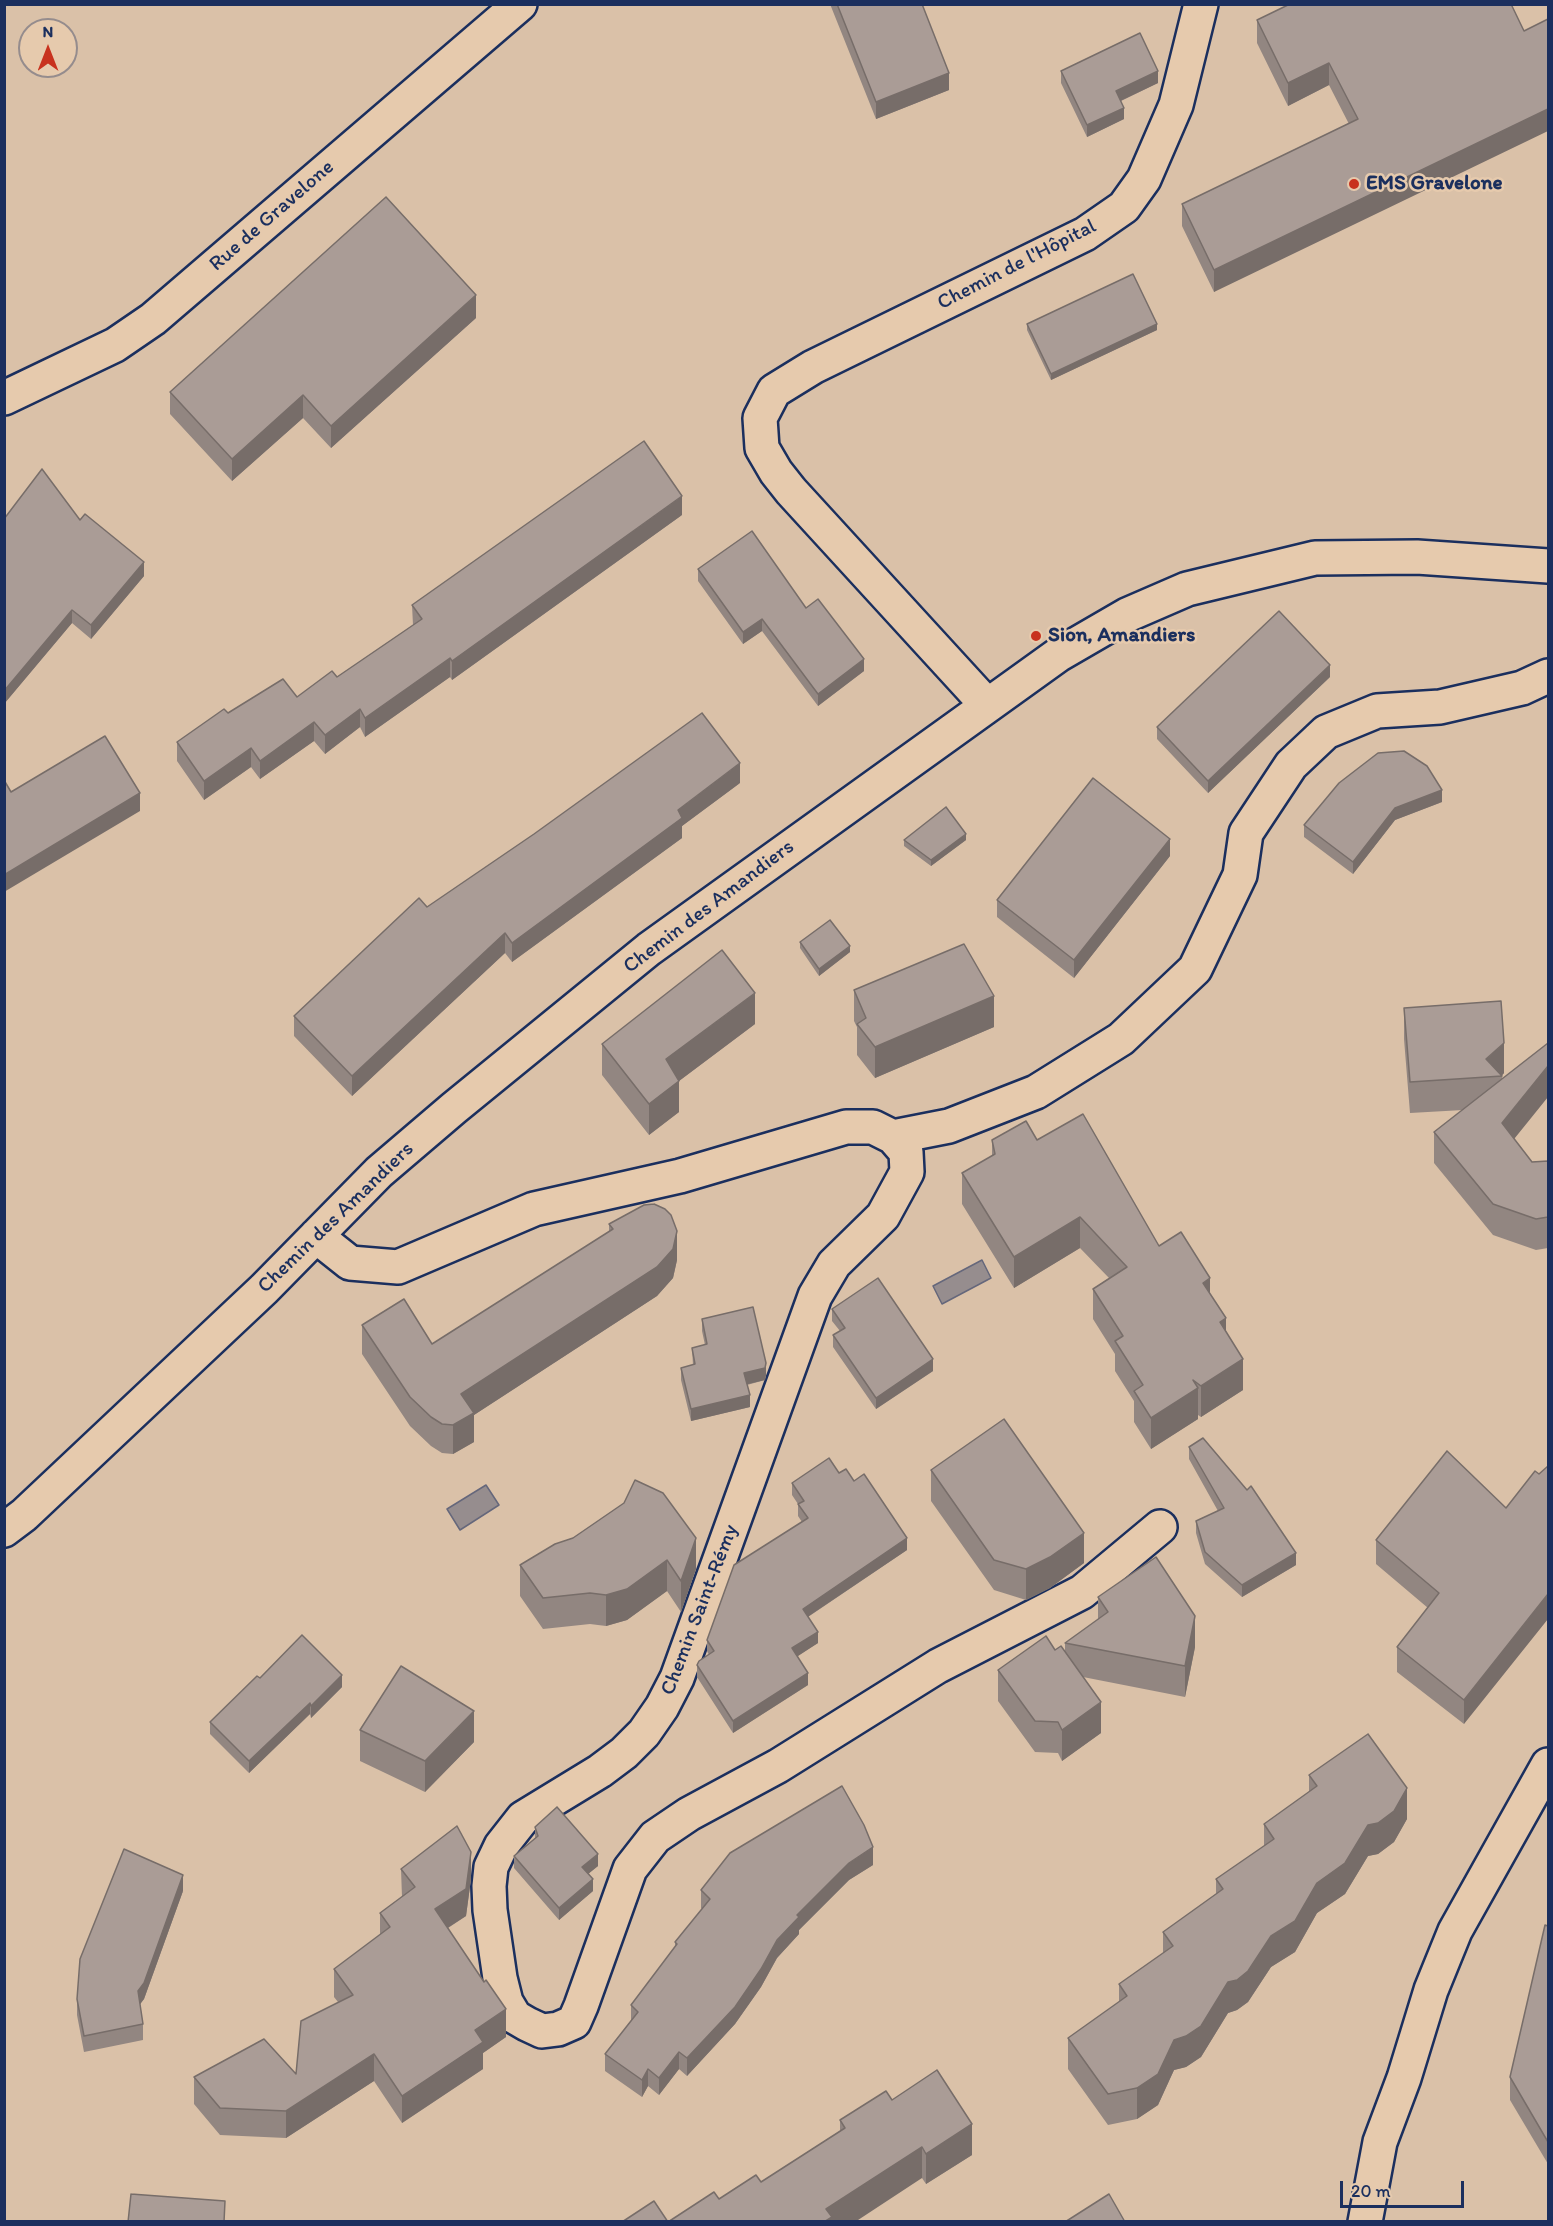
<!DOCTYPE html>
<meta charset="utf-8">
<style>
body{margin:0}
#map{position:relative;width:1553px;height:2226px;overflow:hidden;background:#dac1a8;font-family:Itim,sans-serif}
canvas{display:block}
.frame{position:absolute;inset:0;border:6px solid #1b2f5e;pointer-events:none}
.north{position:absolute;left:18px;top:18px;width:60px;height:60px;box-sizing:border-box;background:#e6caad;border:2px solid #958c8d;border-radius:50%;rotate:0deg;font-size:16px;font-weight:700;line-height:24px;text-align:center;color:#1b2f5e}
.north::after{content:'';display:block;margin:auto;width:21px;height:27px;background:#c8321e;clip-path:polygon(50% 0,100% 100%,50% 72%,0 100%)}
.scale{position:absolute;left:1340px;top:2181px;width:124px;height:27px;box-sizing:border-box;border:3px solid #1b2f5e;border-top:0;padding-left:8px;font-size:18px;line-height:21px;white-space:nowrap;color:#1b2f5e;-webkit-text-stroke:4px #e6caad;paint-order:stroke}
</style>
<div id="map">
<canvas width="1553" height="2226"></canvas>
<div class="frame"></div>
<div class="north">N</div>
<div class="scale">20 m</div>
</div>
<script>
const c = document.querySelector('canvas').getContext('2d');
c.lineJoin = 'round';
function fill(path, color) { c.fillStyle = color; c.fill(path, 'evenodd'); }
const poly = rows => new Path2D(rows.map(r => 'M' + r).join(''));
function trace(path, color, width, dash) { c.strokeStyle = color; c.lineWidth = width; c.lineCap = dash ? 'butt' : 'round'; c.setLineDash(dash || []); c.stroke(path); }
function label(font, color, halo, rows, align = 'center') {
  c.font = font + ' Itim,sans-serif'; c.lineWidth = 5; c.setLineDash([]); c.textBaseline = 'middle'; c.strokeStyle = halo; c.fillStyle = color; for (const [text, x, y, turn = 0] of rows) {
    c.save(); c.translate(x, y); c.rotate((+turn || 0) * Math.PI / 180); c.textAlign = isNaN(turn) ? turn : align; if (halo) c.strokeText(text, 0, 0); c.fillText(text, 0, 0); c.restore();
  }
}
const water = poly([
 [982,1260,991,1278,942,1304,933,1286,982,1260],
 [486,1485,499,1505,460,1530,447,1509,486,1485]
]);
const minor = poly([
 [4,398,115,345,153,319,520,4],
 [987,705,791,491,776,472,762,448,760,418,774,391,813,367,1085,234,1124,207,1144,179,1176,105,1201,4],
 [893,1137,949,1126,1036,1092,1121,1039,1195,969,1240,875,1246,833,1291,765,1326,732,1377,711,1440,707,1522,688,1548,676],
 [316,1236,350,1263,398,1267,534,1209,680,1176,846,1127,873,1127,893,1137,906,1152,907,1172,883,1216,834,1264,815,1296,677,1678,662,1707,644,1733,624,1753,600,1771,523,1818,501,1846,491,1867,489,1886,490,1910,500,1978,506,2002,515,2017,527,2024,542,2031,558,2029,574,2022,581,2006,630,1869,655,1837,689,1814,778,1766,938,1666,1082,1592,1160,1527],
 [4,1530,24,1515,264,1289,379,1172,454,1108,649,949,1058,655,1127,615,1187,589,1315,558,1417,557,1548,566],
 [1365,2222,1380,2142,1404,2078,1431,1990,1455,1931,1548,1765]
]);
const wall = poly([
 [830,4,922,4,949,90,876,119],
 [1257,20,1524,31,1214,292,1182,226,1182,204,1349,124,1329,85,1288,106,1257,43],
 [1061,71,1158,83,1121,101,1124,119,1087,137,1061,83],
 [476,318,331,448,303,418,232,481,170,414,170,392],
 [1027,324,1157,330,1051,380,1027,330],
 [682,515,452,680,450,677,365,737,360,727,325,754,314,741,260,779,251,767,204,800,177,761,177,742,228,713,297,697,337,677,413,625,412,605],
 [4,519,80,520,144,576,91,639,72,623,4,704],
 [698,569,806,608,864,671,818,706,762,631,743,644,698,581],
 [1330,677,1208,793,1157,739,1157,727],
 [740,783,682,826,682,838,512,962,505,953,352,1096,294,1036,294,1016,427,907],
 [1442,802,1395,820,1353,874,1304,837,1304,825],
 [904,840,966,840,931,866,904,846],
 [1170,856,1074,978,997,917,997,900],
 [800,942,850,952,819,976,800,948],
 [854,990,994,1027,875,1078,857,1055,857,1027,854,1021],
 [1404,1008,1504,1073,1502,1076,1514,1139,1532,1162,1548,1161,1548,1248,1536,1250,1493,1235,1434,1163,1434,1132,1463,1110,1410,1113,1404,1039],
 [755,1024,679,1081,679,1112,649,1135,602,1075,602,1044],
 [992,1140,1037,1140,1159,1246,1210,1294,1226,1331,1243,1390,1201,1417,1198,1415,1198,1419,1151,1449,1134,1422,1134,1401,1115,1371,1115,1354,1093,1319,1093,1289,1109,1278,1080,1248,1014,1288,962,1204,962,1173,992,1156],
 [609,1224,677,1260,673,1278,657,1296,474,1415,474,1442,453,1454,442,1453,431,1446,410,1426,362,1354,362,1325,432,1344,609,1232],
 [832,1309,933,1371,876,1409,833,1347,833,1335,840,1331,832,1321],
 [702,1319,766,1375,765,1380,747,1385,750,1407,691,1421,681,1380,681,1368,693,1365,692,1348,705,1345,702,1331],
 [1189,1447,1296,1565,1242,1597,1205,1564,1196,1533,1196,1521,1218,1511,1189,1459],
 [931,1470,1084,1563,1050,1588,1026,1600,994,1590,931,1501],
 [839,1473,854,1481,907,1550,808,1617,818,1643,797,1656,808,1685,733,1733,697,1677,697,1665,709,1655,707,1651,707,1640,802,1522,798,1516,798,1504,792,1495,792,1483],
 [624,1503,696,1569,681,1612,667,1591,627,1620,606,1626,590,1624,543,1629,520,1596,520,1565,573,1538],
 [1506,1508,1464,1724,1397,1672,1397,1647,1428,1608,1376,1564,1376,1540],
 [1098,1597,1195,1647,1185,1697,1083,1677,1101,1733,1062,1761,1058,1753,1035,1752,998,1701,998,1670,1055,1650,1065,1652,1065,1643,1098,1620],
 [260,1678,342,1687,311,1718,310,1714,249,1773,210,1734,210,1722],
 [360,1730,474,1742,425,1792,360,1761],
 [1309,1775,1407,1819,1394,1842,1378,1854,1368,1856,1345,1894,1317,1913,1295,1952,1271,1967,1248,2002,1237,2010,1228,2013,1201,2057,1186,2067,1174,2070,1158,2105,1137,2119,1108,2125,1068,2069,1068,2038,1119,2002,1119,1984,1163,1953,1163,1932,1216,1894,1216,1879,1264,1846,1264,1824,1309,1792],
 [535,1827,598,1866,589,1873,593,1891,559,1920,514,1868,514,1856,535,1838],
 [873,1865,849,1880,799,1930,799,1934,777,1958,761,1987,735,2024,687,2076,679,2069,659,2095,648,2086,642,2097,605,2071,605,2054,631,2021,631,2005,675,1947,675,1942,702,1909,701,1908,701,1890],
 [401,1869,471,1879,466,1916,448,1928,506,2037,483,2053,483,2069,402,2123,374,2081,286,2138,220,2135,194,2104,194,2077,296,2074,338,2002,334,1997,334,1969,380,1935,380,1913,402,1897],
 [183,1891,144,1999,140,2004,143,2024,143,2040,84,2052,77,2015,77,1999],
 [1548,1926,1548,2164,1510,2100,1510,2077],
 [892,2100,972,2155,926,2184,922,2178,719,2199,761,2182,840,2131,840,2120]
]);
const shadedWall = poly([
 [1329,63,1329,85,1288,106,1288,83],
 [1158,71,1158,83,1116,103,1116,91],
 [949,73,949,90,876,119,876,102],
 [1124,108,1124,119,1087,137,1087,125],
 [1548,109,1548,131,1214,292,1214,270],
 [476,295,476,318,331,448,331,426],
 [1157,324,1157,330,1051,380,1051,374],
 [303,395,303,418,232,481,232,459],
 [682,496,682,515,452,680,452,661],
 [144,562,144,576,91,639,91,625],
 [72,610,72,623,4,704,4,691],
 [762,619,762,631,743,644,743,632],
 [450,658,450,677,365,737,365,718],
 [864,659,864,671,818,706,818,694],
 [1330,665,1330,677,1208,793,1208,781],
 [360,709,360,727,325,754,325,735],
 [314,722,314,741,260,779,260,761],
 [251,748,251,767,204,800,204,781],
 [740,763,740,783,682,826,682,838,512,962,512,943,678,810],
 [1442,790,1442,802,1395,820,1353,874,1353,862,1395,808],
 [140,793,140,811,4,892,4,875],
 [966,834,966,840,931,866,931,860],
 [1170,839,1170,856,1074,978,1074,960],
 [505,933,505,953,352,1096,352,1076],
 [850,946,850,952,819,976,819,969],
 [755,993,755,1024,679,1081,679,1112,649,1135,649,1104,666,1059],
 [994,996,994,1027,875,1078,875,1047],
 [1504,1043,1504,1073,1501,1076,1486,1059],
 [1548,1066,1548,1097,1502,1154,1502,1123],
 [1080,1217,1080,1248,1014,1288,1014,1257],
 [677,1231,677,1260,673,1278,657,1296,474,1415,474,1442,453,1454,453,1425,461,1394],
 [1210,1278,1210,1309,1203,1283],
 [1226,1318,1226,1349,1220,1322],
 [933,1359,933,1371,876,1409,876,1398],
 [1243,1359,1243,1390,1201,1417,1201,1386],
 [766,1363,766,1375,765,1380,744,1385,744,1373],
 [1198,1388,1198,1419,1151,1449,1151,1418],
 [750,1395,750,1407,691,1421,691,1409],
 [1084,1533,1084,1563,1050,1588,1026,1600,1026,1569],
 [696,1538,696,1569,681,1612,681,1581],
 [907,1538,907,1550,803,1620,803,1609],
 [1296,1553,1296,1565,1242,1597,1242,1585],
 [667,1560,667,1591,627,1620,606,1626,606,1595],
 [1548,1594,1548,1619,1464,1724,1464,1700],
 [1195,1616,1195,1647,1185,1697,1185,1666],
 [818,1632,818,1643,792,1660,792,1648],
 [808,1673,808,1685,733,1733,733,1721],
 [342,1675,342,1687,311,1718,311,1706],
 [1101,1702,1101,1733,1062,1761,1062,1730],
 [310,1703,310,1714,249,1773,249,1761],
 [474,1711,474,1742,425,1792,425,1761],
 [1407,1788,1407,1819,1394,1842,1378,1854,1368,1856,1345,1894,1317,1913,1295,1952,1271,1967,1248,2002,1237,2010,1228,2013,1201,2057,1186,2067,1174,2070,1158,2105,1137,2119,1137,2088,1174,2040,1271,1936,1317,1883,1368,1825],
 [873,1847,873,1865,849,1880,799,1930,799,1934,777,1958,761,1987,735,2024,687,2076,687,2058,797,1915,849,1863],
 [471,1852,471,1879,466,1916,435,1936,435,1909],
 [598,1854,598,1866,582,1879,582,1867],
 [183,1875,183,1891,144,1999,138,2007,138,1991],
 [593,1879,593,1891,559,1920,559,1908],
 [506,2009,506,2037,483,2053,483,2069,402,2123,402,2096,475,2030],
 [679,2052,679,2069,659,2095,659,2078],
 [374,2054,374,2081,286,2138,286,2111],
 [648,2069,648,2086,642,2097,642,2080],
 [972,2124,972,2155,926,2184,926,2154],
 [922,2147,922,2178,855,2222,824,2222,826,2209]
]);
const building = poly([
 [837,4,922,4,949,73,876,102,837,4],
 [1290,4,1511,4,1524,31,1548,19,1548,109,1214,270,1182,204,1358,119,1329,63,1288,83,1257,20,1290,4],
 [1140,33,1158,71,1116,91,1124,108,1087,125,1061,71,1140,33],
 [386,197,476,295,331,426,303,395,232,459,170,392,386,197],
 [1133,274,1157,324,1051,374,1027,324,1133,274],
 [644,441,682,496,452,661,450,658,365,718,360,709,325,735,314,722,260,761,251,748,204,781,177,742,224,709,228,713,283,679,297,697,332,671,337,677,422,619,412,605,644,441],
 [42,469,80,520,85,514,144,562,91,625,72,610,4,691,4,519,42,469],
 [752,531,806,608,818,599,864,659,818,694,762,619,743,632,698,569,752,531],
 [1279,611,1330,665,1208,781,1157,727,1279,611],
 [702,713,740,763,678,810,682,818,512,943,505,933,352,1076,294,1016,419,898,427,907,534,834,702,713],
 [105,736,140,793,4,875,4,780,11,792,105,736],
 [1404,751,1427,766,1442,790,1395,808,1353,862,1304,825,1339,783,1378,753,1404,751],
 [1093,778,1170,839,1074,960,997,900,1093,778],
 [946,807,966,834,931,860,904,840,946,807],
 [830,920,850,946,819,969,800,942,830,920],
 [964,944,994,996,875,1047,857,1024,866,1018,854,990,964,944],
 [722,950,755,993,666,1059,679,1081,649,1104,602,1044,722,950],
 [1501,1001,1504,1043,1486,1059,1502,1076,1410,1082,1404,1008,1501,1001],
 [1548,1043,1548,1066,1502,1123,1532,1162,1548,1161,1548,1217,1536,1219,1493,1204,1434,1132,1548,1043],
 [1083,1114,1159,1246,1181,1232,1210,1278,1203,1283,1226,1318,1220,1322,1243,1359,1201,1386,1193,1380,1198,1388,1151,1418,1134,1391,1143,1385,1115,1341,1123,1336,1093,1289,1127,1267,1080,1217,1014,1257,962,1173,995,1154,992,1140,1026,1121,1037,1140,1083,1114],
 [654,1204,665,1209,671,1215,677,1231,673,1249,657,1267,461,1394,474,1413,453,1425,442,1424,431,1417,410,1397,362,1325,404,1299,432,1344,613,1229,609,1224,644,1205,654,1204],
 [878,1278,933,1359,876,1398,833,1335,845,1328,832,1309,878,1278],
 [753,1307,766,1363,765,1368,744,1373,750,1395,691,1409,681,1368,695,1364,692,1348,707,1344,702,1319,753,1307],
 [1004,1419,1084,1533,1050,1557,1026,1569,994,1560,931,1470,1004,1419],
 [1203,1438,1247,1490,1251,1486,1296,1553,1242,1585,1205,1552,1196,1521,1224,1508,1189,1447,1203,1438],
 [1447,1451,1506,1508,1535,1471,1539,1474,1548,1466,1548,1594,1464,1700,1397,1647,1439,1593,1376,1540,1447,1451],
 [829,1458,839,1473,846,1469,854,1481,864,1474,907,1538,803,1609,818,1632,792,1648,808,1673,733,1721,697,1665,699,1661,714,1651,707,1640,734,1565,808,1518,798,1504,804,1501,792,1483,829,1458],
 [635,1480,663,1493,696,1538,681,1581,667,1560,627,1589,606,1595,590,1593,543,1598,520,1565,555,1544,573,1538,624,1503,635,1480],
 [1156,1557,1195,1616,1185,1666,1065,1643,1108,1612,1098,1597,1156,1557],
 [302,1635,342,1675,311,1706,310,1703,249,1761,210,1722,257,1676,260,1678,302,1635],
 [1046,1636,1055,1650,1061,1646,1101,1702,1062,1730,1058,1722,1035,1721,998,1670,1046,1636],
 [401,1666,474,1711,425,1761,360,1730,401,1666],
 [1368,1734,1407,1788,1394,1811,1378,1823,1368,1825,1345,1863,1317,1883,1295,1921,1271,1936,1248,1971,1237,1980,1228,1982,1201,2026,1186,2036,1174,2040,1158,2074,1137,2088,1108,2094,1068,2038,1127,1996,1119,1984,1173,1946,1163,1932,1223,1889,1216,1879,1274,1839,1264,1824,1317,1786,1309,1775,1368,1734],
 [842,1786,864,1825,873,1847,849,1863,797,1915,799,1917,777,1940,761,1969,735,2007,687,2058,679,2052,659,2078,648,2069,642,2080,605,2054,638,2012,631,2005,677,1944,675,1942,710,1899,701,1890,730,1853,842,1786],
 [557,1807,598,1854,582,1867,593,1879,559,1908,514,1856,538,1836,535,1827,557,1807],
 [457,1826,471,1852,466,1889,435,1909,484,1982,486,1980,506,2009,475,2030,483,2042,402,2096,374,2054,286,2111,220,2108,194,2077,264,2039,296,2074,301,2021,353,1995,334,1969,390,1927,380,1913,415,1887,401,1869,457,1826],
 [124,1849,183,1875,144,1983,138,1991,143,2024,84,2036,77,1999,80,1959,124,1849],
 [1545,1925,1548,1926,1548,2142,1510,2077,1545,1925],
 [937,2070,972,2124,926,2154,922,2147,826,2209,832,2217,824,2222,668,2222,714,2192,719,2199,756,2175,761,2182,845,2128,840,2120,886,2091,892,2100,937,2070],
 [131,2194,225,2201,224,2222,128,2222,131,2194],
 [1109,2194,1125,2222,1065,2222,1109,2194],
 [654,2201,668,2222,622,2222,654,2201]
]);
const markers = [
 [1354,184,6,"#c8321e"],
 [1036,636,6,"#c8321e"]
];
const poiNames = [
 ["EMS Gravelone",1366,184],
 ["Sion, Amandiers",1048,636]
];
const streetNames = [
 ["Rue de Gravelone",272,216,-41],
 ["Chemin de l'Hôpital",1017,265,-27],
 ["Chemin des Amandiers",709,907,-37],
 ["Chemin des Amandiers",336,1218,-44],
 ["Chemin Saint-Rémy",700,1610,-69]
];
fill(water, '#968d8e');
trace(water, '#65677b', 1.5);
trace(minor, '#1b2f5e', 38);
trace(minor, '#e6caad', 33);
fill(wall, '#928681');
fill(shadedWall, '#776d69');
fill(building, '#aa9c96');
trace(building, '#776d69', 1.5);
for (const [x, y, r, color] of markers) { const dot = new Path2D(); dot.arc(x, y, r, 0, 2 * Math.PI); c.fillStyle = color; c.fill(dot); trace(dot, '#e6caad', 2); }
label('bold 21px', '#1b2f5e', '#e6caad', poiNames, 'left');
label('21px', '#1b2f5e', '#e6caad', streetNames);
</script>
